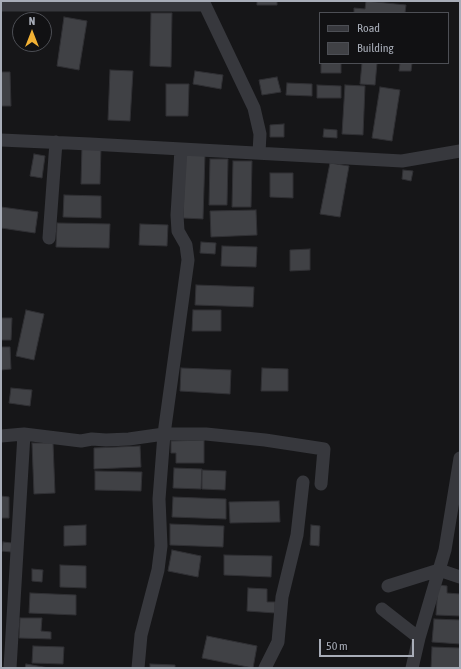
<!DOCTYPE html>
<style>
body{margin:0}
#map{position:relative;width:461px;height:669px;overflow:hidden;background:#161618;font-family:"Asap Condensed",sans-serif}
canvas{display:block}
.frame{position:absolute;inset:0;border:2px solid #a8adb8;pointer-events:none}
.legend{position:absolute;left:319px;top:12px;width:130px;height:52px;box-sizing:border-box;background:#111113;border:1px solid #4d4f55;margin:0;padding:5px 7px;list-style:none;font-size:12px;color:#a8adb8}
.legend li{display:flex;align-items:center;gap:8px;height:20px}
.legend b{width:20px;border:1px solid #4d4f55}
.north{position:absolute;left:12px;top:12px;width:40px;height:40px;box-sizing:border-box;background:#111113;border:1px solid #4d4f55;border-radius:50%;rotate:0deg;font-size:11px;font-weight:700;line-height:16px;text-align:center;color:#a8adb8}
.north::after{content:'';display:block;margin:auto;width:14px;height:18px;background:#f2b134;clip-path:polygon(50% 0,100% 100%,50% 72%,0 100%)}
.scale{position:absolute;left:319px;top:639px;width:95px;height:18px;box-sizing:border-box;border:2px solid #a8adb8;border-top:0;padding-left:5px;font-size:12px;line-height:14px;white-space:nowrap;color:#a8adb8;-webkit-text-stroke:3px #111113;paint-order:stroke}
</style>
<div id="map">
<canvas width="461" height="669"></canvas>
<div class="frame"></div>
<ul class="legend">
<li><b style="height:5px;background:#37383d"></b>Road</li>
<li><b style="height:11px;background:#404145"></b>Building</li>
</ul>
<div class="north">N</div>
<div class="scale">50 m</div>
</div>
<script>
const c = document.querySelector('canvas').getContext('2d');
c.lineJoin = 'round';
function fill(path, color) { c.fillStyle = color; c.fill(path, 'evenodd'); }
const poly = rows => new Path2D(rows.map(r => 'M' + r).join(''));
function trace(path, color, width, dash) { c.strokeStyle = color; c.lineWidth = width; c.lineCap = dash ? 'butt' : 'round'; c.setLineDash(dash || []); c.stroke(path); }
const building = poly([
 [257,1,277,1,277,5,257,5,257,1],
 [366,1,406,5,405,13,354,13,354,8,365,9,366,1],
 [151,13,172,13,171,67,150,66,151,13],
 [64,17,87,21,79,70,57,66,64,17],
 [321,63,341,63,341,73,321,73,321,63],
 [362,63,377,63,375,85,360,84,362,63],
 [400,63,412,63,411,71,399,71,400,63],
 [110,70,133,71,130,121,108,120,110,70],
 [195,71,223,75,221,89,193,84,195,71],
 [1,72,10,72,11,106,1,106,1,72],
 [277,77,281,92,262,95,259,80,277,77],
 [287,83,312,84,312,96,286,95,287,83],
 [166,84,189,84,188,116,166,116,166,84],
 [317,85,341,86,341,98,317,98,317,85],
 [345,85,365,86,363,135,342,134,345,85],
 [380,87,400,90,392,141,372,138,380,87],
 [284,124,284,137,270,137,270,125,284,124],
 [324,129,337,130,337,138,323,137,324,129],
 [82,146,101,147,100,184,81,184,82,146],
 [34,154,45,156,42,178,30,176,34,154],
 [185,154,205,154,203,219,183,218,185,154],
 [210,159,228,159,227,205,209,205,210,159],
 [233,161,252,161,251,207,232,207,233,161],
 [330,163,349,166,340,217,320,214,330,163],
 [403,170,413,171,411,181,402,179,403,170],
 [270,173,293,173,293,198,270,197,270,173],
 [64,195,101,196,101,218,63,217,64,195],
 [1,207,38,212,35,233,1,228,1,207],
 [256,210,257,235,211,237,210,211,256,210],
 [57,223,110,224,109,248,56,247,57,223],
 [140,224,168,225,167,246,139,245,140,224],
 [201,242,216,243,215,254,200,253,201,242],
 [222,246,257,247,256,267,221,266,222,246],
 [310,249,310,270,290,271,290,250,310,249],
 [196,285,254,287,253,307,195,305,196,285],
 [26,310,44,314,34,360,16,356,26,310],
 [193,310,221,310,221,331,192,331,193,310],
 [1,318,12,318,11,340,1,340,1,318],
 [1,347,10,347,11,369,1,370,1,347],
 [181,368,231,370,230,394,180,391,181,368],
 [262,368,288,369,288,391,261,391,262,368],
 [11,388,32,390,30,406,9,403,11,388],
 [204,440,204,463,176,463,176,453,171,453,171,441,204,440],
 [32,443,53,443,55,493,34,494,32,443],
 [140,446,141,467,94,469,94,448,140,446],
 [174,468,202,469,201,489,173,488,174,468],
 [202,470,226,471,225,490,202,489,202,470],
 [95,471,142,472,141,491,95,490,95,471],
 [1,496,9,497,9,518,1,518,1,496],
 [173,497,226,499,226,519,172,517,173,497],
 [279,501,280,522,230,523,229,502,279,501],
 [170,524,224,526,223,547,170,545,170,524],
 [86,525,86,545,64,546,64,526,86,525],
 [311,525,320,526,319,546,310,545,311,525],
 [3,542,12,543,11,552,2,551,3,542],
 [172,550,201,556,198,577,168,571,172,550],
 [224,555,272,556,271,577,224,575,224,555],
 [60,565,86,566,86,588,60,587,60,565],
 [32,569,43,570,42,582,32,581,32,569],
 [438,585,447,586,447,593,460,594,460,616,436,615,438,585],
 [248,588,267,589,267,602,275,602,275,613,247,611,248,588],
 [30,593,76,595,76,615,29,613,30,593],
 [20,618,42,618,41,631,51,632,51,639,19,638,20,618],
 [434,619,460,620,460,644,432,642,434,619],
 [207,636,257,646,253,668,202,658,207,636],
 [33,646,64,647,63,664,32,663,33,646],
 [432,647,460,648,460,668,431,668,432,647],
 [26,664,49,668,25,668,26,664],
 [150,664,175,665,175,668,150,668,150,664]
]);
const minor = poly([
 [203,1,254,108,260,134,259,153],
 [1,5,205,5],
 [1,140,90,144,402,161,460,151],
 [49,238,56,142],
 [1,436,24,434,81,441,92,439,106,440,129,439,164,434,206,434,265,440,324,449,321,484],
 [388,586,439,570,460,577],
 [382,609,419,638],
 [10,668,24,434],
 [138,668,141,635,158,570,161,546,159,499,164,434,188,260,186,245,178,231,177,215,181,149],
 [265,668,278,642,282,597,297,535,303,482],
 [412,668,419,638,445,550,460,458]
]);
fill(building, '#404145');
trace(building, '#303034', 1);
trace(minor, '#37383d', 13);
</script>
